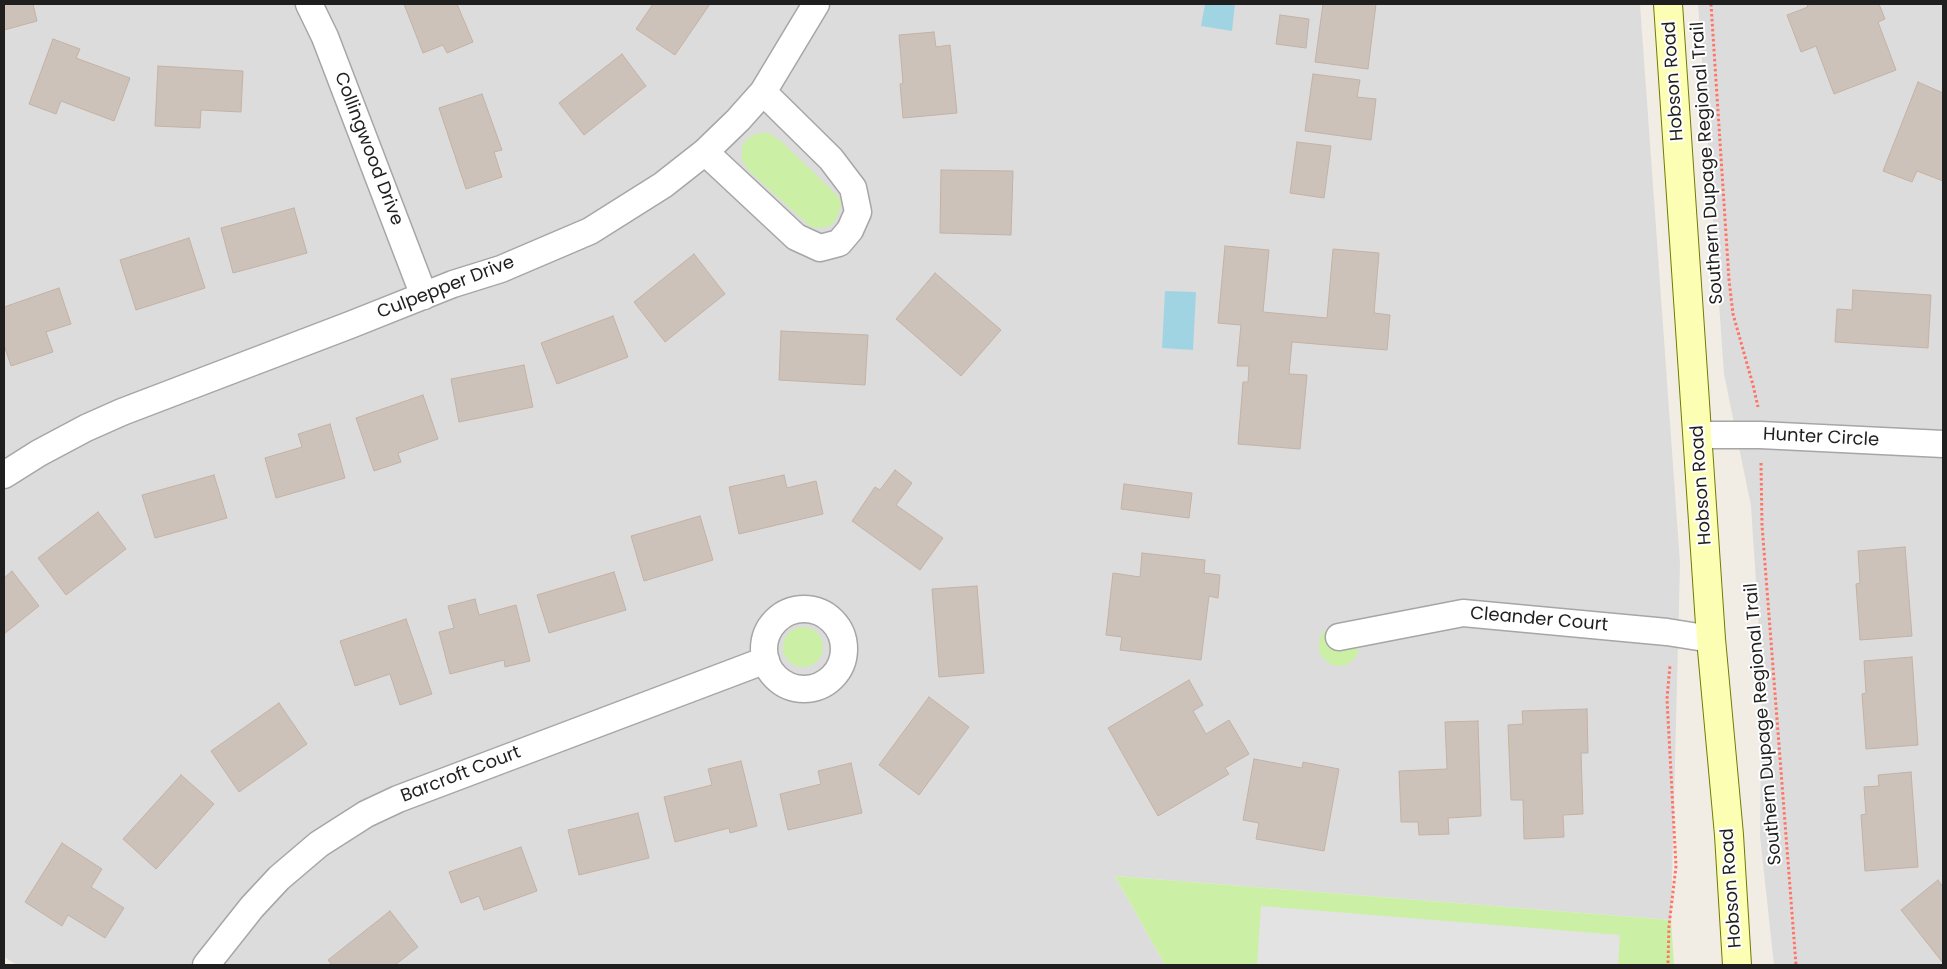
<!DOCTYPE html>
<style>
body{margin:0}
#map{position:relative;width:1947px;height:969px;overflow:hidden;background:#f1ece4;font-family:Poppins,sans-serif}
canvas{display:block}
.frame{position:absolute;inset:0;border:5px solid #1f1f1f;pointer-events:none}
</style>
<div id="map">
<canvas width="1947" height="969"></canvas>
<div class="frame"></div>
</div>
<script>
const c = document.querySelector('canvas').getContext('2d');
c.lineJoin = 'round';
function fill(path, color) { c.fillStyle = color; c.fill(path, 'evenodd'); }
const poly = rows => new Path2D(rows.map(r => 'M' + r).join(''));
function trace(path, color, width, dash) { c.strokeStyle = color; c.lineWidth = width; c.lineCap = dash ? 'butt' : 'round'; c.setLineDash(dash || []); c.stroke(path); }
function label(font, color, halo, rows, align = 'center') {
  c.font = font + ' Poppins,sans-serif'; c.lineWidth = 4; c.setLineDash([]); c.textBaseline = 'middle'; c.strokeStyle = halo; c.fillStyle = color; for (const [text, x, y, turn = 0] of rows) {
    c.save(); c.translate(x, y); c.rotate((+turn || 0) * Math.PI / 180); c.textAlign = isNaN(turn) ? turn : align; if (halo) c.strokeText(text, 0, 0); c.fillText(text, 0, 0); c.restore();
  }
}
const residential = poly([
 [4,4,1640,4,1680,563,1671,920,1115,876,1165,965,17,965,4,957],
 [1698,4,1943,4,1943,965,1774,965,1760,836,1762,674,1751,506,1724,374]
]);
const grass = poly([
 [761,133,769,133,781,141,839,197,841,205,839,212,836,220,830,226,820,228,811,227,749,171,742,160,742,147,746,140,754,135],
 [1334,626,1359,642,1358,653,1355,658,1347,665,1336,666,1330,664,1322,657,1319,652,1319,641,1321,636,1324,631],
 '783 647a20 20 0 1 1 40 0a20 20 0 1 1-40 0Z',
 [1115,876,1671,920,1674,965,1165,965]
]);
const parking = poly([
 [1261,906,1620,935,1618,965,1257,965]
]);
const water = poly([
 [1205,4,1235,4,1232,31,1201,26],
 [1165,291,1196,292,1193,350,1162,348]
]);
const building = poly([
 [4,4,33,4,37,21,4,30,4,4],
 [404,4,457,4,473,42,447,53,443,45,423,53,404,4],
 [653,4,710,4,675,55,636,29,653,4],
 [1323,4,1376,4,1368,69,1315,62,1323,4],
 [1807,4,1879,4,1885,19,1878,22,1896,70,1834,94,1816,46,1801,52,1787,15,1808,7,1807,4],
 [1280,15,1309,19,1306,48,1276,44,1280,15],
 [934,32,936,47,950,45,957,113,903,118,900,84,903,83,899,35,934,32],
 [53,39,80,49,76,58,130,78,114,121,61,101,56,114,29,104,53,39],
 [622,54,646,86,584,135,559,103,622,54],
 [158,66,243,71,241,112,201,110,200,128,155,126,158,66],
 [1313,74,1360,80,1357,97,1376,99,1371,140,1305,131,1313,74],
 [1918,82,1943,93,1943,181,1917,171,1912,182,1883,171,1918,82],
 [482,94,502,150,494,152,502,177,466,189,439,108,482,94],
 [1297,142,1331,146,1324,198,1290,193,1297,142],
 [941,170,1013,171,1011,235,940,233,941,170],
 [294,208,307,253,233,273,221,228,294,208],
 [189,238,205,288,136,310,120,260,189,238],
 [1225,246,1269,250,1263,312,1327,318,1333,249,1379,253,1374,313,1390,315,1387,350,1292,342,1289,374,1307,375,1300,449,1238,444,1243,382,1248,382,1249,366,1237,366,1241,325,1218,323,1225,246],
 [694,254,725,294,665,342,634,302,694,254],
 [935,273,1001,330,961,376,896,319,935,273],
 [59,288,71,324,46,332,53,352,11,366,4,345,4,307,59,288],
 [1853,290,1931,295,1928,348,1835,342,1837,309,1852,310,1853,290],
 [613,316,628,357,557,384,541,343,613,316],
 [781,331,868,335,865,385,779,380,781,331],
 [524,365,533,407,459,422,451,379,524,365],
 [423,395,438,439,398,453,401,462,374,471,356,418,423,395],
 [330,424,345,478,276,498,265,458,302,447,298,434,330,424],
 [895,470,912,483,896,505,943,538,920,570,852,521,875,487,880,490,895,470],
 [214,475,227,518,155,538,142,495,214,475],
 [784,475,787,488,816,481,823,514,739,534,729,487,784,475],
 [1124,484,1192,493,1189,518,1121,509,1124,484],
 [98,512,126,549,66,595,38,558,98,512],
 [700,516,713,560,644,581,631,536,700,516],
 [1905,547,1912,636,1860,640,1856,584,1860,583,1858,551,1905,547],
 [1142,553,1205,560,1204,573,1220,575,1218,598,1209,596,1201,660,1120,650,1122,637,1106,635,1113,573,1140,577,1142,553],
 [12,571,39,606,4,634,4,578,12,571],
 [614,572,626,610,549,633,537,595,614,572],
 [977,586,984,673,939,677,932,589,977,586],
 [475,599,479,615,516,605,530,661,505,667,504,660,450,674,439,632,454,628,448,606,475,599],
 [406,619,432,694,400,705,390,674,355,686,340,641,406,619],
 [1912,657,1918,745,1866,749,1862,694,1866,693,1864,661,1912,657],
 [1189,680,1203,705,1193,711,1206,734,1229,720,1249,754,1225,768,1229,774,1158,816,1108,728,1189,680],
 [929,697,969,727,919,795,879,765,929,697],
 [279,703,307,744,239,792,211,751,279,703],
 [1587,709,1588,753,1581,753,1583,814,1563,815,1564,837,1524,839,1523,800,1511,800,1508,725,1523,724,1522,711,1587,709],
 [1478,721,1481,816,1448,818,1449,834,1419,835,1418,822,1401,822,1399,771,1447,769,1445,722,1478,721],
 [1254,759,1302,768,1303,762,1339,769,1324,851,1256,839,1259,823,1243,820,1254,759],
 [741,761,757,826,730,833,729,828,675,842,664,797,712,785,708,769,741,761],
 [851,763,862,813,788,830,780,794,821,784,818,771,851,763],
 [1911,772,1918,867,1865,871,1861,815,1866,814,1864,787,1879,786,1878,775,1911,772],
 [181,775,214,804,156,869,123,839,181,775],
 [638,813,649,858,579,875,568,830,638,813],
 [62,843,102,869,91,887,124,908,105,938,68,915,62,926,25,902,62,843],
 [521,847,537,891,484,910,479,896,461,903,449,872,521,847],
 [1938,880,1943,887,1943,963,1901,910,1938,880],
 [390,911,418,947,395,965,332,965,328,960,390,911]
]);
const path = poly([
 [1711,4,1729,280,1733,314,1753,385,1758,407],
 [1761,463,1762,525,1796,965],
 [1668,963,1669,926,1676,866,1667,699,1670,665]
]);
const minor = poly([
 [309,4,325,37,424,296],
 [705,152,796,237,820,248,839,243,850,230,858,212,853,188,831,159,763,92],
 [1699,435,1760,435,1943,444],
 [4,475,39,453,86,428,122,412,350,325,453,284,501,269,590,231,663,185,705,152,738,120,763,92,816,4],
 '764 649a40 40 0 1 1 80 0a40 40 0 1 1-80 0Z',
 [1339,637,1463,613,1667,632,1711,639],
 [206,965,252,907,279,878,319,844,366,814,398,799,766,660]
]);
const secondary = poly([
 [1668,4,1711,639,1729,835,1737,965]
]);
const streetNames = [
 ["Hobson Road",1674,81,-94],
 ["Collingwood Drive",368,149,69],
 ["Southern Dupage Regional Trail",1708,163,-94],
 ["Culpepper Drive",446,288,-21],
 ["Hunter Circle",1821,438,3],
 ["Hobson Road",1702,485,-94],
 ["Cleander Court",1539,620,5],
 ["Southern Dupage Regional Trail",1764,724,-95],
 ["Barcroft Court",461,775,-21],
 ["Hobson Road",1732,888,-94]
];
fill(residential, '#dddcdc');
fill(grass, '#cbf0a5');
fill(parking, '#e3e3e3');
fill(water, '#a0d4e3');
fill(building, '#cdc2b9');
trace(building, '#c4b2a5', 1);
trace(minor, '#a6a6a6', 29);
trace(secondary, '#707b00', 30);
trace(path, '#ff7466', 3, [2.5, 2.5]);
trace(minor, '#fff', 26);
trace(secondary, '#fcffb3', 28);
label('18px', '#1f1f1f', '#fff', streetNames);
</script>
